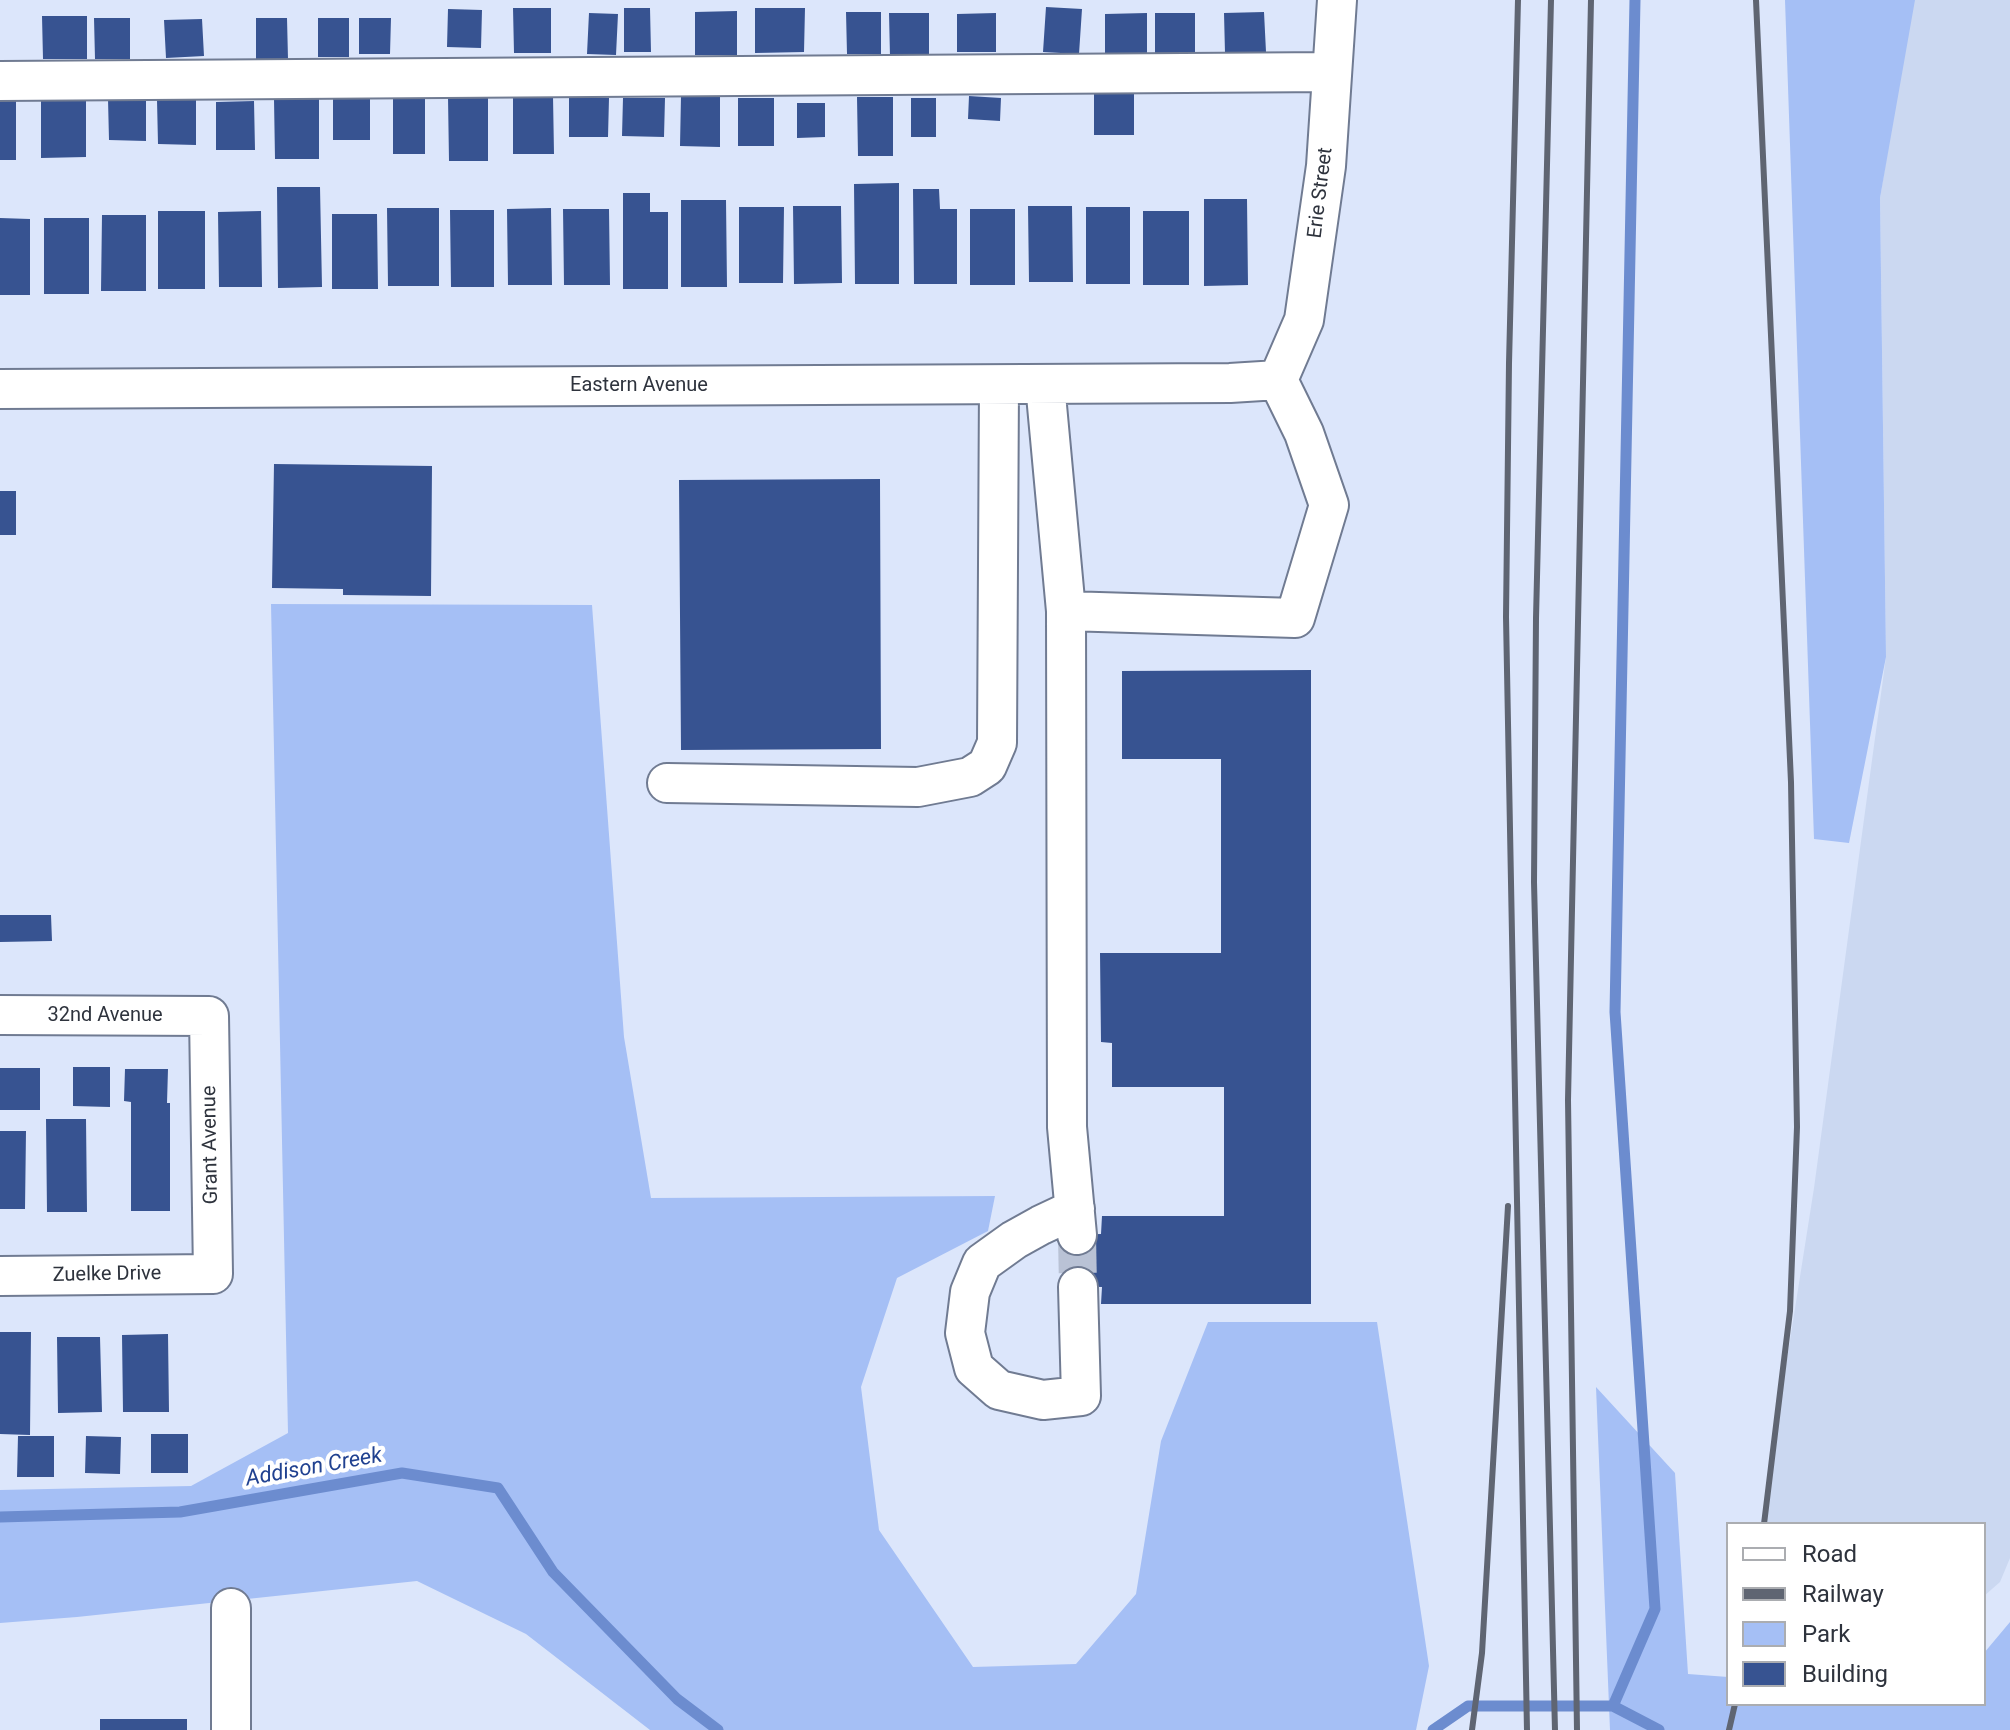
<!DOCTYPE html>
<style>
body{margin:0}
#map{position:relative;width:2010px;height:1730px;overflow:hidden;background:#dce6fb;font-family:Roboto,sans-serif}
canvas{display:block}
.legend{position:absolute;left:1726px;top:1522px;width:260px;height:184px;box-sizing:border-box;background:#fff;border:2px solid #abadb1;margin:0;padding:10px 14px;list-style:none;font-size:24px;color:#2e333d}
.legend li{display:flex;align-items:center;gap:16px;height:40px}
.legend b{width:40px;border:2px solid #abadb1}
</style>
<div id="map">
<canvas width="2010" height="1730"></canvas>
<ul class="legend">
<li><b style="height:10px;background:#fff"></b>Road</li>
<li><b style="height:10px;background:#5f6572"></b>Railway</li>
<li><b style="height:22px;background:#a5bff5"></b>Park</li>
<li><b style="height:22px;background:#375391"></b>Building</li>
</ul>
</div>
<script>
const c = document.querySelector('canvas').getContext('2d');
c.lineJoin = 'round';
function fill(path, color) { c.fillStyle = color; c.fill(path, 'evenodd'); }
const poly = rows => new Path2D(rows.map(r => 'M' + r).join(''));
function trace(path, color, width, dash) { c.strokeStyle = color; c.lineWidth = width; c.lineCap = dash ? 'butt' : 'round'; c.setLineDash(dash || []); c.stroke(path); }
function label(font, color, halo, rows, align = 'center') {
  c.font = font + ' Roboto,sans-serif'; c.lineWidth = 8; c.setLineDash([]); c.textBaseline = 'middle'; c.strokeStyle = halo; c.fillStyle = color; for (const [text, x, y, turn = 0] of rows) {
    c.save(); c.translate(x, y); c.rotate((+turn || 0) * Math.PI / 180); c.textAlign = isNaN(turn) ? turn : align; if (halo) c.strokeText(text, 0, 0); c.fillText(text, 0, 0); c.restore();
  }
}
const built = poly([
 [1912,0,2010,0,2010,1558,2000,1582,1984,1596,1984,1524,1761,1524,1814,1188,1886,657,1880,198]
]);
const green = poly([
 [1785,0,1915,0,1880,198,1886,657,1849,843,1814,839],
 [271,604,592,605,624,1037,651,1198,995,1196,988,1231,897,1278,861,1387,879,1530,973,1667,1076,1664,1136,1594,1161,1441,1208,1322,1377,1322,1429,1666,1416,1730,650,1730,526,1634,417,1581,77,1617,0,1623,0,1490,191,1486,288,1433],
 [1596,1387,1675,1473,1688,1674,1728,1677,1728,1704,1984,1704,1984,1653,2010,1622,2010,1730,1610,1730]
]);
const stream = poly([
 [0,1517,180,1512,402,1473,498,1488,553,1572,677,1699,718,1730],
 [1613,1706,1655,1609,1615,1012,1635,0],
 [1433,1730,1468,1706,1613,1706,1659,1730]
]);
const building = poly([
 [1046,7,1082,9,1079,54,1043,52],
 [513,8,551,8,551,53,514,53],
 [624,8,650,8,651,52,624,52],
 [755,8,805,8,804,52,755,53],
 [448,9,482,10,481,48,447,47],
 [737,11,737,55,695,55,695,12],
 [846,12,881,12,881,54,847,54],
 [1264,12,1266,52,1225,53,1224,13],
 [589,13,618,14,616,55,587,54],
 [889,13,929,13,929,56,890,57],
 [996,13,996,52,957,52,957,14],
 [1147,13,1147,53,1105,53,1105,14],
 [1155,13,1195,13,1195,53,1155,53],
 [42,16,87,16,87,59,43,59],
 [94,18,130,18,130,59,95,59],
 [256,18,287,18,288,59,256,59],
 [318,18,349,18,349,57,318,57],
 [359,18,391,18,390,54,359,54],
 [202,19,204,56,166,58,164,20],
 [1134,93,1134,135,1094,135,1094,94],
 [553,96,554,154,513,154,513,97],
 [681,96,720,96,720,147,680,146],
 [969,96,1001,98,1000,121,968,119],
 [448,97,488,97,488,161,449,161],
 [569,97,609,98,608,137,569,137],
 [857,97,893,97,893,156,858,156],
 [333,98,370,98,370,140,333,140],
 [623,98,665,98,664,137,622,136],
 [738,98,774,98,774,146,738,146],
 [911,98,936,98,936,137,911,137],
 [108,99,146,100,146,141,109,140],
 [274,99,319,99,319,159,275,159],
 [393,99,425,99,425,154,393,154],
 [41,100,86,100,86,157,41,158],
 [157,100,196,100,196,145,158,144],
 [0,101,16,101,16,160,0,160],
 [254,101,255,150,216,150,216,102],
 [797,103,825,103,825,137,797,138],
 [899,183,899,284,855,284,854,184],
 [277,187,320,187,322,287,278,288],
 [913,189,939,189,940,209,957,209,957,284,914,284],
 [623,193,650,193,650,212,668,212,668,289,623,289],
 [1204,199,1247,199,1248,285,1204,286],
 [681,200,726,200,727,287,681,287],
 [793,206,841,206,842,283,794,284],
 [1028,206,1072,206,1073,282,1029,282],
 [739,207,784,207,783,283,739,283],
 [1086,207,1130,207,1130,284,1086,284],
 [387,208,439,208,439,286,388,286],
 [551,208,552,285,508,285,507,209],
 [563,209,609,209,610,285,564,285],
 [970,209,1015,209,1015,285,970,285],
 [450,210,494,210,494,287,451,287],
 [158,211,205,211,205,289,158,289],
 [261,211,262,287,219,287,218,212],
 [1143,211,1189,211,1189,285,1143,285],
 [332,214,377,214,378,289,332,289],
 [102,215,146,215,146,291,101,291],
 [0,218,30,219,30,295,0,295],
 [44,218,89,218,89,294,44,294],
 [274,464,432,466,431,596,343,595,343,589,272,588],
 [880,479,881,749,681,750,679,480],
 [0,491,16,491,16,535,0,535],
 [1311,670,1311,1304,1101,1304,1102,1287,1064,1286,1063,1235,1101,1234,1102,1216,1224,1216,1224,1087,1112,1087,1112,1043,1101,1042,1100,953,1221,953,1221,759,1122,759,1122,671],
 [0,915,51,915,52,941,0,942],
 [73,1067,110,1067,110,1107,73,1106],
 [0,1068,40,1068,40,1110,0,1110],
 [125,1069,168,1069,167,1103,170,1103,170,1211,131,1211,131,1102,124,1101],
 [46,1119,86,1119,87,1212,47,1212],
 [0,1131,26,1131,25,1209,0,1209],
 [0,1332,31,1332,30,1435,0,1434],
 [168,1334,169,1412,123,1412,122,1335],
 [57,1337,100,1337,102,1412,58,1413],
 [151,1434,188,1434,188,1473,151,1473],
 [18,1436,54,1436,54,1477,17,1477],
 [86,1436,121,1437,120,1474,85,1473],
 [100,1719,187,1719,187,1730,100,1730]
]);
const minorTunnel = poly([
 [1077,1235,1078,1287]
]);
const minor = poly([
 [0,81,1332,72],
 [1278,380,1304,320,1326,166,1337,0],
 [1045,384,1066,611,1295,618,1329,505,1304,433,1278,380],
 [0,389,1230,383,1278,380],
 [1066,611,1067,1127,1077,1235],
 [667,783,918,787,970,777,987,766,997,743,999,385],
 [0,1015,209,1016,213,1274,0,1276],
 [1075,1209,1041,1225,1014,1240,982,1263,970,1292,965,1333,974,1368,999,1390,1043,1400,1081,1396,1078,1287],
 [231,1608,231,1730]
]);
const rail = poly([
 [1518,0,1509,363,1506,617,1527,1730],
 [1551,0,1536,618,1534,882,1555,1730],
 [1756,0,1791,782,1797,1127,1790,1311,1764,1524],
 [1472,1730,1482,1653,1508,1206],
 [1577,1730,1568,1100,1591,0],
 [1729,1730,1735,1704]
]);
const streetNames = [
 ["Erie Street",1321,193,-83],
 ["Eastern Avenue",639,386],
 ["32nd Avenue",105,1016],
 ["Grant Avenue",211,1145,-91],
 ["Zuelke Drive",107,1275,-1]
];
const waterNames = [
 ["Addison Creek",314,1468,-10]
];
fill(built, '#cbd8f1');
fill(green, '#a5bff5');
trace(stream, '#6c8ccf', 11);
fill(building, '#375391');
trace(minorTunnel, '#b9c2d5', 38, [38, 19]);
trace(minor, '#707b92', 42);
trace(minor, '#fff', 38);
trace(rail, '#5f6572', 6);
label('20px', '#2e333d', '#fff', streetNames);
label('italic 22px', '#204190', '#fff', waterNames);
</script>
